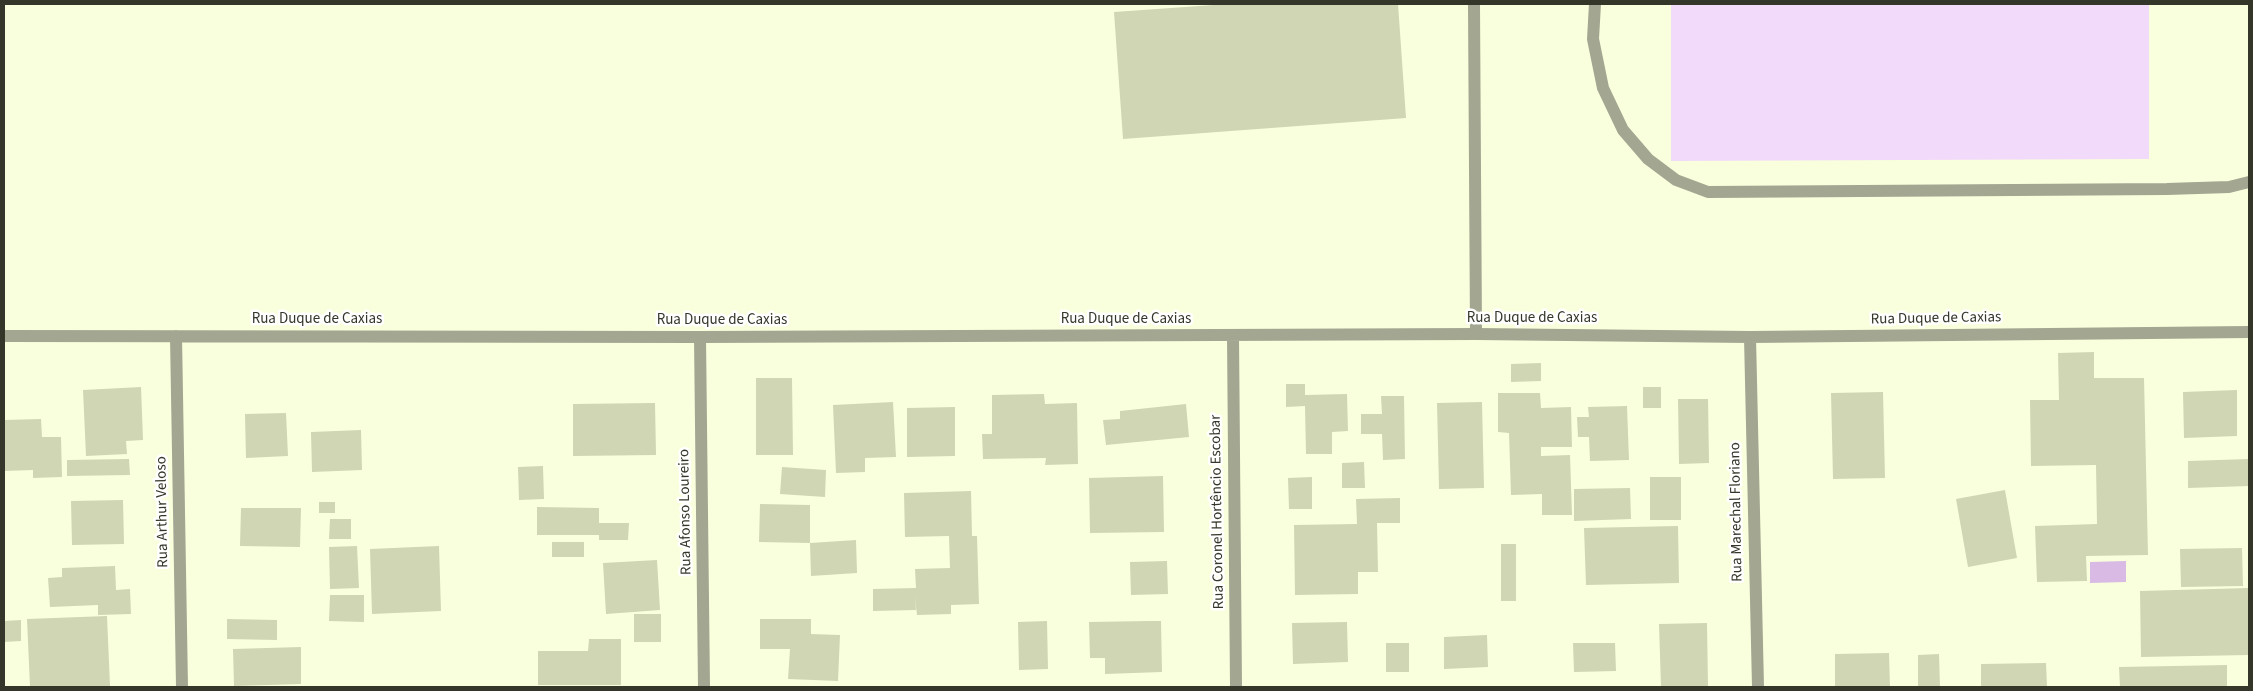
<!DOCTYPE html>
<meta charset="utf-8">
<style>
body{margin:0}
#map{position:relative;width:2253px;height:691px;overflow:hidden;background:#f9ffdc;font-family:"Source Sans 3",sans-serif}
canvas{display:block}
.frame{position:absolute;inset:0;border:5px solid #343629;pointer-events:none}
</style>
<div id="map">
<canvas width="2253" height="691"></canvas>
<div class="frame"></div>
</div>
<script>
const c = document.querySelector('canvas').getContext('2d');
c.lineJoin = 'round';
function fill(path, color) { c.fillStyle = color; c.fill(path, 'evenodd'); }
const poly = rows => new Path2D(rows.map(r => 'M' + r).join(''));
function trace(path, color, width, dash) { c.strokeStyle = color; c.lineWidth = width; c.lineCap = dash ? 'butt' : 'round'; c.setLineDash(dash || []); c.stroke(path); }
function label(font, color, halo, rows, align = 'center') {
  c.font = font + ' "Source Sans 3",sans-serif'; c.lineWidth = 5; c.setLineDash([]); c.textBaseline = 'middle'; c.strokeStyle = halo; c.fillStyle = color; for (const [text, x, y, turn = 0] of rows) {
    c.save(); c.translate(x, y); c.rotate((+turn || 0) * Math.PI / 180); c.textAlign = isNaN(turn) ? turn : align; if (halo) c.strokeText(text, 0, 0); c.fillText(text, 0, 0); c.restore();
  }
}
const green = poly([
 [1671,4,2149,4,2149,159,1671,161]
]);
const water = poly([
 [2126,561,2126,582,2090,583,2090,562]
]);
const building = poly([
 [1228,4,1398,4,1406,118,1123,139,1114,12],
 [2094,352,2094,378,2144,378,2148,555,2086,556,2087,581,2037,582,2035,526,2097,524,2096,465,2031,466,2030,400,2059,400,2058,353],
 [1541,363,1541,381,1511,382,1511,364],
 [756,378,792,378,793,455,756,455],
 [1286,384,1305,384,1305,395,1347,394,1348,431,1332,432,1332,454,1306,454,1305,406,1286,407],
 [141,387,143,440,126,441,127,454,86,456,83,390],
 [1643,387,1661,387,1661,408,1643,408],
 [2237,390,2237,436,2184,438,2183,392],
 [1883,392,1885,478,1833,479,1831,393],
 [1498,393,1540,393,1541,408,1571,407,1572,447,1541,447,1541,456,1570,455,1572,515,1542,515,1542,494,1511,495,1509,433,1498,432],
 [1044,394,1045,404,1077,403,1078,464,1045,465,1046,458,983,459,982,434,992,434,992,395],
 [1381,396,1404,396,1405,459,1383,460,1382,434,1361,434,1361,414,1382,414],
 [1678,399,1708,399,1709,463,1679,464],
 [893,402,896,457,865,458,865,472,836,473,833,405],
 [1482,402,1484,488,1439,489,1437,403],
 [655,403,656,455,573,456,573,404],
 [1186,404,1189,437,1106,445,1103,420,1120,419,1120,411],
 [1627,406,1629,460,1590,461,1589,437,1578,437,1577,417,1589,417,1588,407],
 [955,407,955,456,907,457,907,408],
 [286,413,288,456,246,458,245,414],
 [41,419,42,437,61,437,62,477,33,478,33,470,4,471,4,420],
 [361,430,362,470,312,472,311,432],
 [129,459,130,475,67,476,67,460],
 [2249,459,2249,486,2188,488,2188,461],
 [1364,462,1365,488,1342,488,1342,463],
 [543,466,544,499,519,500,518,467],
 [782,467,826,470,825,497,780,494],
 [1163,476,1164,532,1090,533,1089,478],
 [1312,477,1312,509,1289,509,1288,478],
 [1650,477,1681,477,1681,520,1650,520],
 [1630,488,1631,519,1574,521,1574,489],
 [2005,490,2017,558,1968,567,1956,499],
 [971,491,972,536,977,536,979,604,951,605,951,614,917,615,915,597,916,610,873,611,873,589,916,588,915,569,950,568,949,536,905,537,904,493],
 [1400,498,1400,523,1377,523,1378,572,1358,572,1358,594,1295,595,1294,525,1357,524,1356,499],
 [123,500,124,544,72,545,71,501],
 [319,502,335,502,335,513,319,513],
 [760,504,810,505,810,543,759,542],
 [537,507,599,508,599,523,629,523,628,540,599,540,599,535,537,535],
 [241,508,301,508,300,547,240,546],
 [330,519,351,519,351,539,329,539],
 [1678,526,1679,583,1586,585,1584,528],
 [856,540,857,573,811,576,810,543],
 [552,542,584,542,584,557,552,557],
 [1501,544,1516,544,1516,601,1501,601],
 [357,546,359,588,330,589,329,547],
 [439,546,441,611,372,614,370,549],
 [2242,548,2243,586,2181,587,2180,549],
 [657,560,660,610,606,614,603,563],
 [1167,561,1168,594,1131,595,1130,562],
 [115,566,116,590,130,589,131,614,98,615,98,605,50,607,48,578,62,577,62,568],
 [2249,588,2249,655,2141,657,2140,591],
 [330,595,364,595,364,622,329,621],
 [634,614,661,614,661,642,634,642],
 [107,616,110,686,30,687,27,619],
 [227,619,277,620,277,640,227,639],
 [760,619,811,619,811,634,840,635,838,681,788,679,790,649,760,649],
 [21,620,21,641,4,642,4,621],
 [1047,621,1048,669,1019,670,1018,622],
 [1149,621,1161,621,1162,672,1105,674,1105,658,1090,658,1089,622],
 [1347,622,1348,662,1293,664,1292,623],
 [1707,623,1708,687,1661,687,1659,624],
 [1487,635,1488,667,1444,669,1444,637],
 [589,639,621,639,621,685,538,685,538,651,588,651],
 [1386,643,1409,643,1409,672,1386,672],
 [1573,643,1615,643,1616,671,1574,672],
 [301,647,301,684,234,686,233,649],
 [1889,653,1890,687,1835,687,1835,654],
 [1939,654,1940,687,1918,687,1918,655],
 [2046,663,2047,686,1981,687,1981,664],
 [2227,665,2227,687,2120,687,2119,667]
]);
const service = poly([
 [1474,4,1476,334],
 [1595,4,1593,39,1603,88,1623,130,1648,159,1676,180,1708,192,2167,189,2229,187,2249,182]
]);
const minor = poly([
 [4,336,700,337,1476,334,1750,337,2249,332],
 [176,336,182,687],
 [1233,336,1236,687],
 [700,337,704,687],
 [1750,337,1758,687]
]);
const streetNames = [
 ["Rua Duque de Caxias",1532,319],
 ["Rua Duque de Caxias",1936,319,-1],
 ["Rua Duque de Caxias",317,320],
 ["Rua Duque de Caxias",1126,320],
 ["Rua Duque de Caxias",722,321],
 ["Rua Arthur Veloso",163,512,-91],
 ["Rua Afonso Loureiro",686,512,-91],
 ["Rua Coronel Hortêncio Escobar",1218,512,-91],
 ["Rua Marechal Floriano",1737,512,-91]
];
fill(green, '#f2dafb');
fill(water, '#d9bae4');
fill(building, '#d0d5b3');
trace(service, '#a3a691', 12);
trace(minor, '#a3a691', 12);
label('15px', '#343629', '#fff', streetNames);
</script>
